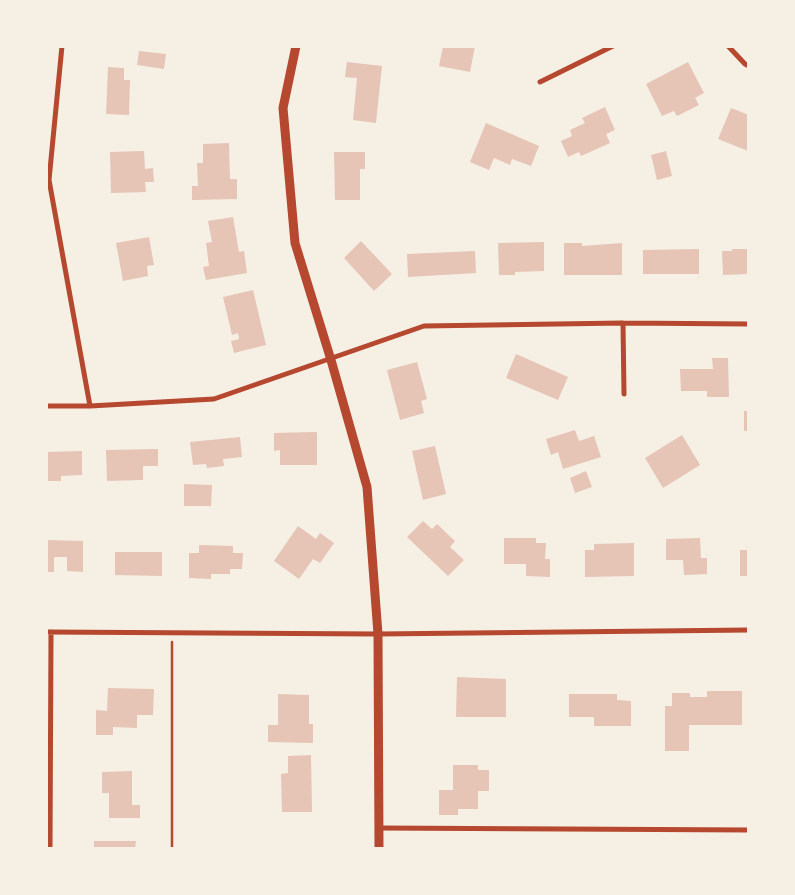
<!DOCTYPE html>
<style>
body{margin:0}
#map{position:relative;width:795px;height:895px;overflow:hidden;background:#f6efe4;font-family:Arial,sans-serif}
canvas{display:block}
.frame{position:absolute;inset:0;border:48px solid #f6efe4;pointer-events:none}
</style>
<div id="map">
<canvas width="795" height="895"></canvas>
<div class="frame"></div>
</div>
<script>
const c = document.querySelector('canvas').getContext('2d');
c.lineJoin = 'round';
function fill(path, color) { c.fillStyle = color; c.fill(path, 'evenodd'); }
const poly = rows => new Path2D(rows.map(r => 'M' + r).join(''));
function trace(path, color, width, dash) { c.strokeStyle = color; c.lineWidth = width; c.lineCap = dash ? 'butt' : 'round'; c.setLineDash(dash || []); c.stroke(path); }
const building = poly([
 [443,46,475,46,470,72,439,66],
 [139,51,166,54,164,69,137,65],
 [347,62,382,66,376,123,353,120,357,78,345,77],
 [688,62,704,93,695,98,699,105,677,116,674,111,662,116,646,84],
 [108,67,124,68,124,80,130,80,129,115,106,114],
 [605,107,615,130,606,134,610,143,581,156,579,152,568,157,561,141,572,136,570,130,585,123,582,118],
 [731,108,749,115,748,151,718,139],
 [486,123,539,146,531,166,512,159,510,165,494,158,489,170,470,162],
 [229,143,230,179,237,179,237,199,192,200,192,186,198,186,197,163,203,163,203,144],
 [144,151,145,169,153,168,154,182,145,182,146,192,111,193,110,152],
 [666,151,672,176,657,180,651,155],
 [334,152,365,152,365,169,360,169,360,200,335,200],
 [233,217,239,252,244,251,247,273,206,280,203,267,209,266,206,243,212,242,208,221],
 [149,237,154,265,147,266,148,276,123,281,116,243],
 [361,241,392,274,374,291,344,258],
 [544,242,544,271,515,272,515,275,499,275,498,243],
 [564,243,582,243,582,246,622,243,622,275,564,275],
 [699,249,699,274,643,274,643,250],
 [732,249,749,249,749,274,723,275,722,251,732,251],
 [475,251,476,273,408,277,407,254],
 [253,290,266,345,234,353,231,341,239,339,238,333,232,335,223,297],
 [516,354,568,377,558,400,506,378],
 [712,358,728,358,729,397,707,397,707,391,681,391,680,369,713,369],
 [417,362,427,399,421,401,424,413,400,420,387,370],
 [744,411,749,411,749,431,744,431],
 [575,430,579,441,594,436,601,457,563,469,558,452,551,455,546,439],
 [317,432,317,465,280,465,280,450,274,451,274,433],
 [682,435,700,465,663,488,645,458],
 [240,437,242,457,223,459,224,466,207,468,206,464,193,465,190,442],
 [435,446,446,494,423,500,412,451],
 [158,449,158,466,143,466,143,480,107,481,106,450],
 [82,451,82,475,61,476,61,481,46,481,46,452],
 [586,471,592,487,575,493,570,478],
 [184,484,212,485,211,506,184,506],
 [423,521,432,529,437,524,455,541,450,547,464,560,448,576,407,537],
 [298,526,316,539,320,533,334,543,320,563,313,559,299,579,274,561],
 [504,538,536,538,536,543,546,543,545,559,550,559,550,577,526,576,526,564,504,564],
 [700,538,701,558,707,558,707,574,684,575,683,560,666,560,666,539],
 [46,540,83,541,83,572,67,571,67,557,54,557,54,572,46,572],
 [634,543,634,576,585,577,585,550,594,550,594,544],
 [199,545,233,546,233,553,243,553,242,569,230,569,230,574,211,574,211,579,189,578,189,553,199,553],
 [740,550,749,550,749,576,740,576],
 [115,552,162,552,162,576,115,575],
 [457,677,506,679,506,717,456,717],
 [108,688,154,689,153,715,137,715,137,728,113,727,113,735,96,735,96,710,107,711],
 [707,691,742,691,742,725,689,725,689,751,665,751,665,706,672,706,672,693,690,693,690,697,707,697],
 [278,694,309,695,309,724,313,724,313,743,268,742,268,725,278,725],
 [569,694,617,694,617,700,631,701,631,726,594,726,594,717,569,717],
 [311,755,312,812,282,812,281,774,288,773,288,756],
 [453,765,478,765,478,770,489,770,489,791,478,791,478,809,458,809,458,815,439,815,439,790,453,790],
 [132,771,132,805,140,805,140,818,109,818,109,793,102,793,102,772],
 [94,841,136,841,135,849,94,849]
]);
const path = poly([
 [172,849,172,642]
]);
const minor = poly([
 [62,46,49,180,90,406],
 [728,46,745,64,749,66],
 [540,82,613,46],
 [623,323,624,394],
 [46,406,90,406,214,399,424,326,623,323,749,324],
 [46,632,378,634,749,630],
 [378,828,749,830],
 [50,849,51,632]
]);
const tertiary = poly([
 [296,46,283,108,295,243,331,360,367,487,378,634,379,849]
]);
fill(building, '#e6c5b7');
trace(path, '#b5482f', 2.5);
trace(minor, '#b5482f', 5);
trace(tertiary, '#b5482f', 9);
</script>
